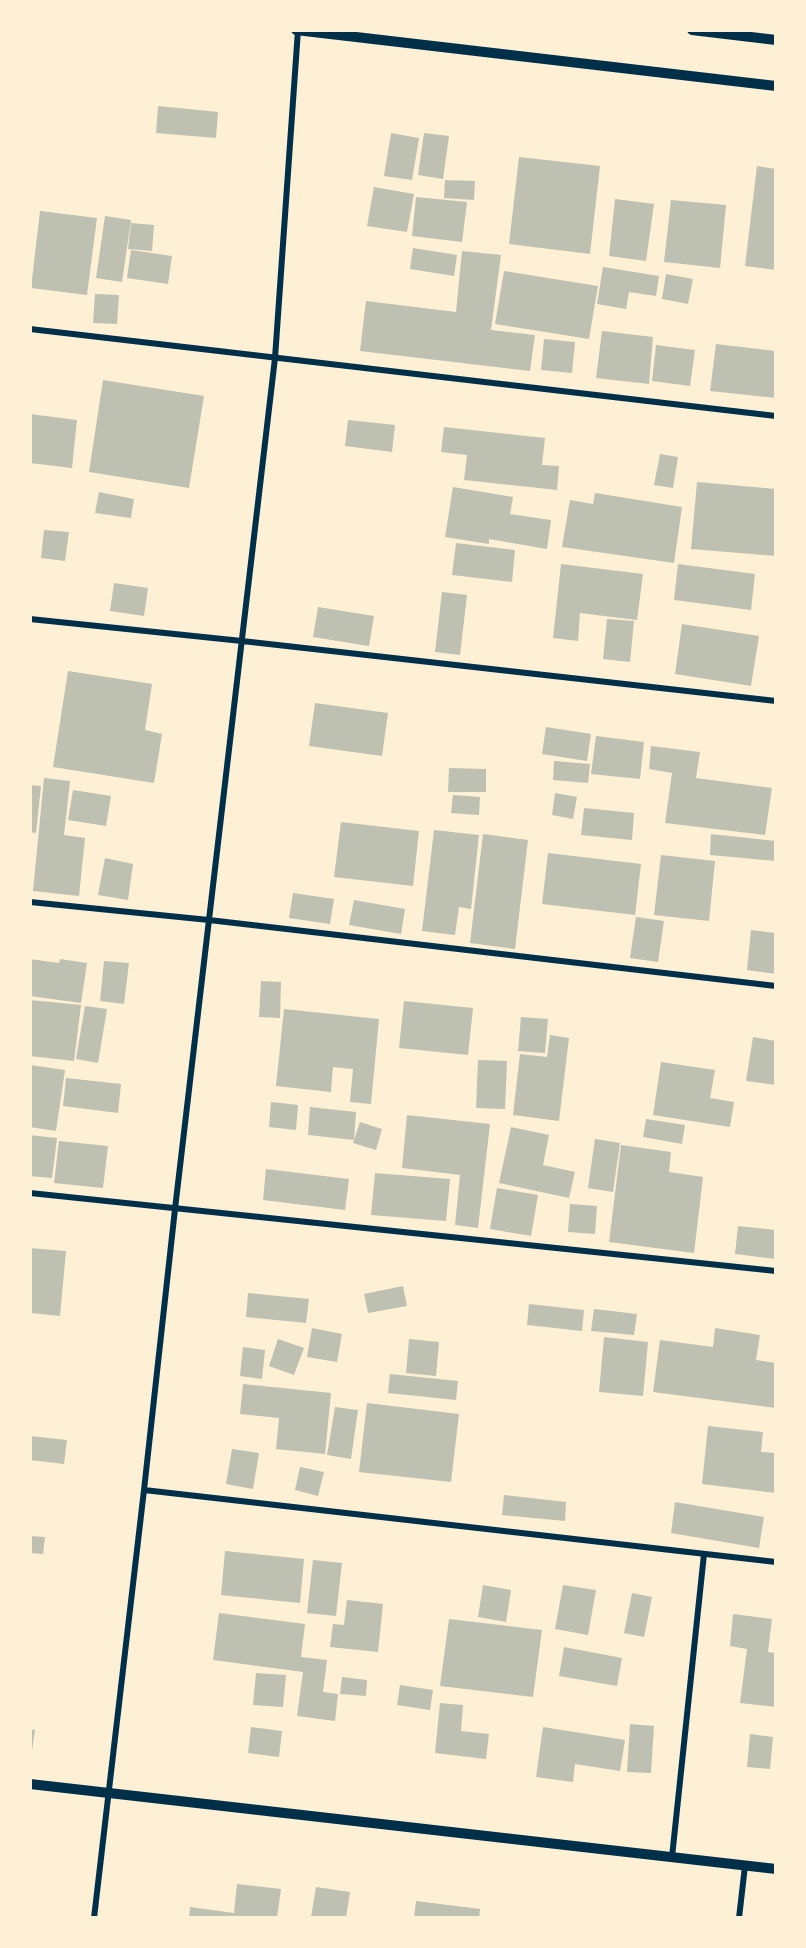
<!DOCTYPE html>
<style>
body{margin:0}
#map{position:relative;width:806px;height:1948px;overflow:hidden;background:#fdf0d5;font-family:"Fira Sans",sans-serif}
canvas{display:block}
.frame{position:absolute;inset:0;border:32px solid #fdf0d5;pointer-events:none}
</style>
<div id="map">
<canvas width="806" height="1948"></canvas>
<div class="frame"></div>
</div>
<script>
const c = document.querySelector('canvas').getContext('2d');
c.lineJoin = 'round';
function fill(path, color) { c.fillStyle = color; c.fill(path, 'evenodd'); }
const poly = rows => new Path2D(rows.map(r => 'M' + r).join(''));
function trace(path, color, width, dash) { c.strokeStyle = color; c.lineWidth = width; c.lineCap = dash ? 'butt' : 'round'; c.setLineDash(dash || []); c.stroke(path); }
const building = poly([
 [158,106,218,112,216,138,156,133],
 [391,133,419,138,412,180,384,176],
 [424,133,449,136,443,179,418,175],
 [519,157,600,166,590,254,509,244],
 [757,166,776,169,776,270,745,266],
 [445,180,475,181,474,200,444,198],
 [374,187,414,194,407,232,367,226],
 [416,197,467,202,462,242,412,236],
 [615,199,654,204,646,261,609,256],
 [671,200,726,205,720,268,664,262],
 [40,211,97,218,87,295,31,288],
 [105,216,131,220,122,282,96,278],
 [131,223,154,225,152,251,128,249],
 [413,248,457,255,454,276,410,269],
 [131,250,172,256,168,284,127,278],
 [462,251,501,255,491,330,535,335,530,371,360,351,366,301,456,312],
 [603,267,659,276,656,296,629,292,626,309,597,304],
 [504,271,598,286,589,339,495,324],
 [666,274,693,279,688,304,662,299],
 [95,294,119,295,117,324,93,323],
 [602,331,653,337,649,384,596,378],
 [544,339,575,342,572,373,541,370],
 [716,344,776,351,776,398,710,391],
 [656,345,695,350,690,386,652,381],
 [103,380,204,396,189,488,89,472],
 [30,414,77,420,72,468,30,463],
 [348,420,395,425,392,452,345,446],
 [444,427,545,438,542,465,559,466,557,490,464,480,467,455,441,452],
 [660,454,678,457,673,488,654,485],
 [697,482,776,489,776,556,691,549],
 [453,487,513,497,510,514,551,520,547,549,489,539,489,544,445,537],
 [99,492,134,499,131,518,95,513],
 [595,493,682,507,674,563,562,547,570,500,593,504],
 [44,530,69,532,65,561,41,558],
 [456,543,515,550,512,582,452,575],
 [561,564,643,574,637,620,580,613,578,641,553,638],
 [678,564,755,574,751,610,674,600],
 [114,583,148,588,144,616,110,611],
 [442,592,467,595,460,655,435,652],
 [318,607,374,616,369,646,313,637],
 [607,619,634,621,630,662,603,659],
 [682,624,759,636,751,686,675,674],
 [68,671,152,684,145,730,162,734,154,783,53,767],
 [315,703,388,713,382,756,309,746],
 [546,727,591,734,587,761,542,754],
 [596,736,644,742,640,779,591,774],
 [651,746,700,752,696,778,772,788,765,835,665,823,672,773,649,769],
 [554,761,590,764,588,783,553,780],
 [449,768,486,769,486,792,448,792],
 [44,778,70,781,64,835,85,838,79,896,33,891],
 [30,785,41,786,36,833,30,832],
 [73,790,111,796,106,826,68,820],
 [555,793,577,797,573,819,552,815],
 [453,795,480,797,479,815,451,813],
 [584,808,634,813,632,840,581,835],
 [341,822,419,831,413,886,334,877],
 [434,830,479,835,471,909,459,907,455,935,422,931],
 [483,834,528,840,515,949,470,943],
 [711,834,776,841,776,861,710,855],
 [548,853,641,864,635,915,542,904],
 [661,855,715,861,709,921,654,915],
 [105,858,133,864,128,900,98,895],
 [293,893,334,899,330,924,289,918],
 [354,900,405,909,401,934,349,925],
 [636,917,664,921,658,962,630,958],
 [751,930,776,933,776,974,747,970],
 [30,959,59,963,60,959,87,963,81,1003,30,996],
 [104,961,129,963,124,1004,100,1001],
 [261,981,281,982,280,1018,259,1017],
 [30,1000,81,1005,74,1061,30,1056],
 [404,1001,473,1008,468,1055,399,1048],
 [85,1006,107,1009,98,1063,76,1059],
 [284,1009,379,1019,371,1104,350,1102,353,1069,333,1067,331,1092,276,1086],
 [521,1017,548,1019,545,1053,518,1051],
 [550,1035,569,1038,559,1121,513,1115,520,1054,547,1057],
 [753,1037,776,1041,776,1085,746,1081],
 [478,1060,507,1061,505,1109,476,1108],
 [661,1062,715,1070,710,1098,734,1102,730,1127,653,1115],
 [30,1065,65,1070,56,1131,30,1127],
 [66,1078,121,1084,118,1113,63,1106],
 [271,1102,298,1105,296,1130,269,1127],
 [310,1107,356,1112,354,1140,308,1135],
 [407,1115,490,1124,478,1228,455,1225,460,1175,402,1168],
 [646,1119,685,1125,682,1144,643,1137],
 [360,1122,382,1129,376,1150,353,1143],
 [511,1127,549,1135,543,1165,575,1172,569,1198,499,1183],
 [30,1135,57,1138,52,1178,30,1176],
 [595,1139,620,1143,613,1192,588,1188],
 [59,1141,108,1146,103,1188,54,1183],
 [621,1145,671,1152,669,1172,703,1177,694,1253,609,1242],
 [266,1169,349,1179,345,1210,263,1200],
 [375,1173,450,1179,446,1221,371,1215],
 [497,1188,538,1195,531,1236,490,1229],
 [570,1204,597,1206,595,1234,568,1232],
 [738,1226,776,1230,776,1259,735,1254],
 [30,1248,66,1251,60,1316,30,1313],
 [403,1286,407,1306,368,1313,364,1294],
 [248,1293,309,1299,306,1323,246,1317],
 [529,1304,584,1310,582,1331,527,1325],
 [594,1309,637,1314,634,1335,591,1331],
 [312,1328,342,1334,337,1362,307,1357],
 [715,1328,760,1335,756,1360,776,1363,776,1408,653,1392,660,1340,713,1347],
 [604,1337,648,1342,643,1396,599,1392],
 [278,1339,304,1348,294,1375,269,1366],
 [409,1339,439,1342,436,1376,406,1373],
 [243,1347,265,1350,262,1379,240,1376],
 [390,1374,458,1381,456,1400,388,1393],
 [243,1384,331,1393,325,1454,276,1449,279,1418,240,1414],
 [367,1403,459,1414,451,1482,359,1472],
 [335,1407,358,1410,351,1459,327,1455],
 [708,1426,763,1432,761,1452,776,1453,776,1493,702,1484],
 [30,1436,67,1440,64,1464,30,1460],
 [232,1449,259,1453,253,1489,226,1484],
 [300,1467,324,1472,318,1496,295,1490],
 [504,1495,566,1502,565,1521,502,1515],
 [675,1502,764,1517,759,1548,671,1533],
 [30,1536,45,1537,43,1554,30,1553],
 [225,1551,304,1559,300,1603,221,1595],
 [313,1560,342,1563,336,1616,307,1613],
 [483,1585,511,1590,506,1622,478,1617],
 [563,1585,596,1590,588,1635,555,1629],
 [632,1593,652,1597,644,1637,624,1633],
 [347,1600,383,1604,378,1652,330,1647,333,1624,344,1625],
 [219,1613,305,1624,301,1657,327,1660,323,1692,338,1694,335,1721,297,1716,303,1672,213,1660],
 [733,1614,772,1619,768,1652,776,1653,776,1707,740,1703,747,1649,730,1646],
 [449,1619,542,1630,533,1697,440,1686],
 [564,1647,622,1658,617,1686,559,1676],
 [256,1673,286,1675,283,1707,253,1705],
 [342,1677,367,1680,366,1696,340,1694],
 [400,1685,433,1690,430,1710,397,1705],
 [440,1703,463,1705,461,1731,489,1734,486,1759,435,1753],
 [630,1724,654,1726,651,1773,627,1772],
 [251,1727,282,1731,279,1757,248,1753],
 [543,1727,625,1740,620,1771,575,1764,573,1782,536,1777],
 [30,1729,35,1730,32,1751,30,1751],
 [750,1734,773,1737,770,1769,747,1767],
 [237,1884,281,1889,277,1918,189,1918,190,1907,234,1913],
 [316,1887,350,1892,346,1918,311,1917],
 [416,1901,480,1909,479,1918,414,1918]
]);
const minor = poly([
 [30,329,776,416],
 [30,619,242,641,776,701],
 [30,902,209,920,776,986],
 [30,1193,776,1271],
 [144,1490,776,1562],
 [672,1857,704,1554],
 [94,1918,144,1490,175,1209,275,358,298,30],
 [739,1918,745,1866]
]);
const tertiary = poly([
 [296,30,776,86],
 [692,30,776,40],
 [30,1784,776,1869]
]);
fill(building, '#bec0b2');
trace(minor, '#003049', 6);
trace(tertiary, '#003049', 10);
</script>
